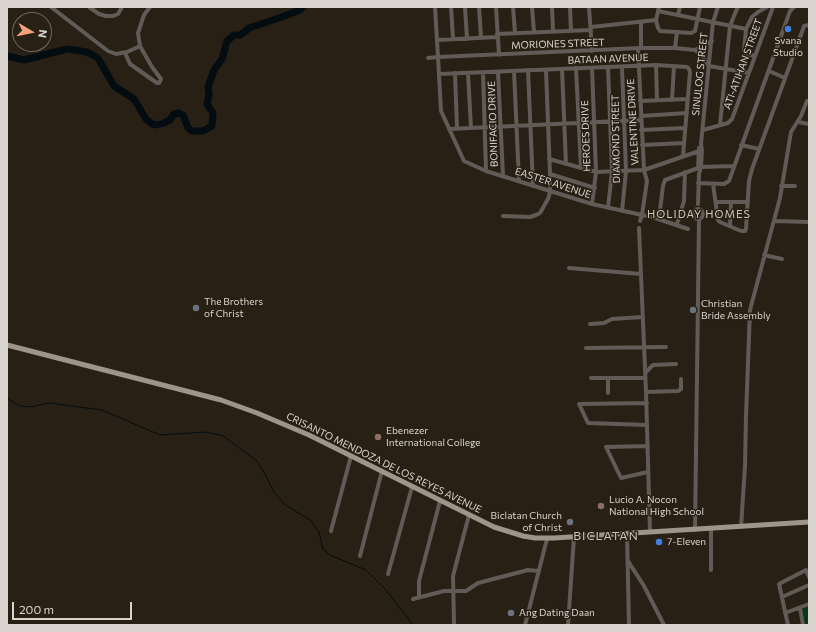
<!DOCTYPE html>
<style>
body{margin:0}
#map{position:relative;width:816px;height:632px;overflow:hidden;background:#282015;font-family:Commissioner,sans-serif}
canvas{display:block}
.frame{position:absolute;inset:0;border:8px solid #d8d3cc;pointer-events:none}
.north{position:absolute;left:12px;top:12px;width:40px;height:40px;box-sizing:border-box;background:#282015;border:1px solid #6e685e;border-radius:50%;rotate:99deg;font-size:11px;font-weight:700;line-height:16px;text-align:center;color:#d8d3cc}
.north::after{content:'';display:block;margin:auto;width:14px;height:18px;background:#f1a17c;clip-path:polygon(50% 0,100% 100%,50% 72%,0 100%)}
.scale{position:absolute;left:12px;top:602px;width:120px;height:18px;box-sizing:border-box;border:2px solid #d8d3cc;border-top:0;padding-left:5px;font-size:12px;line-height:14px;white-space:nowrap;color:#d8d3cc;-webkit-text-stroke:3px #282015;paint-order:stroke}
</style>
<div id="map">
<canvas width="816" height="632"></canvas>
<div class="frame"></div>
<div class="north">N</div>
<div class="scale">200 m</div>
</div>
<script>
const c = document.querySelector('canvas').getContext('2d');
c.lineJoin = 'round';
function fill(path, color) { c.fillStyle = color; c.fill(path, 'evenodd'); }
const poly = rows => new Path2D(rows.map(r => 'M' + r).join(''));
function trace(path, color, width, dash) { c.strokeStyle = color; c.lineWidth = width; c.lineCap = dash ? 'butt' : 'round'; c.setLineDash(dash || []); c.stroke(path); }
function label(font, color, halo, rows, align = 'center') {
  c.font = font + ' Commissioner,sans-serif'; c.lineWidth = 3; c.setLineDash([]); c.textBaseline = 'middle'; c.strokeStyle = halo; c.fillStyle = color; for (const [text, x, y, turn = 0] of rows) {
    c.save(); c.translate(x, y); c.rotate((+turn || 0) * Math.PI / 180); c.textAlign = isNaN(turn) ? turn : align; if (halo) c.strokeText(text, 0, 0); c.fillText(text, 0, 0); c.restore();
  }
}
const green = poly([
 [809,606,809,625,806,625,802,610]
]);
const stream = poly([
 [7,398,20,406,31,407,49,403,102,410,160,435,206,432,223,436,257,461,266,476,274,492,284,504,310,520,319,532,323,549,330,555,366,570,385,589,413,625]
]);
const river = poly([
 [7,56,24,60,67,49,87,52,98,58,114,86,134,99,146,119,152,124,157,125,164,123,170,120,174,114,178,113,183,115,188,128,192,131,203,131,212,126,213,113,207,104,209,95,208,87,214,70,222,59,227,41,234,35,240,35,243,33,249,28,279,18,300,10,303,7]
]);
const minor = poly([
 [51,7,108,51,116,54,127,52,140,46,138,33,144,15,150,7],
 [89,7,99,14,106,16,113,16,118,14,122,7],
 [435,7,438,57,641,48,675,48,695,50,712,41],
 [451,7,453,39],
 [465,7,467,39],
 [479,7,481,38],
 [496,7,499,55],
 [513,7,515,33],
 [532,7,534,32],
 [552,7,553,31],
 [570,7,571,31],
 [589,7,592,51],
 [659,7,656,20,658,28,660,31,691,33,695,31,700,7],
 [658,11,746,29],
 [678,15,680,7],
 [641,22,641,48],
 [591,27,656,20],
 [497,34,591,30],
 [437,40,497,37],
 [675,48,677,32],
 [695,50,702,56,709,66,749,73],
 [125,53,130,64,157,83,159,83,161,79,152,67,140,46],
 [755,56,747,54,744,51,746,29,752,17,758,12,767,7],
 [428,58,438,57,441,111,464,161,486,171,592,204,642,215,647,181,644,170,702,150],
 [656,65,657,100],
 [576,68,581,168],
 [592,68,596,172,592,204],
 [562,69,566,164],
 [528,70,533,186],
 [514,71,519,181],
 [769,71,785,78],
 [483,72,486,171],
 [498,72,503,176],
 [455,73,457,128],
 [468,73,471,128],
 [439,74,656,65,687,67,689,69,690,72,683,156],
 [672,100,674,66],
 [640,101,688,99],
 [641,116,687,113],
 [798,122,809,124],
 [720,125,730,26,736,11,738,7],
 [449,129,641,120],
 [641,130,685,128],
 [703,130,728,123,732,119,773,7],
 [642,145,684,143],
 [741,145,759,149],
 [549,159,596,172,644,170,638,48],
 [698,169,699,148],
 [550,174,595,188],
 [698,183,724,184,729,181,790,11,794,7],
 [713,184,718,220,720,222,741,231,745,231,746,229,749,181,752,169,803,29,804,26,809,25],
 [781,186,795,186],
 [716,202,748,202],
 [698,204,699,174,701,167,702,150,701,144,713,22,718,7],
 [608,208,612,171,608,67],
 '693 214a5 5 0 1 1 10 0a5 5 0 1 1-10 0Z',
 [622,211,626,171,622,67],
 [503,216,530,217,536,215,540,213,548,199,550,192,550,174,546,70],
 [659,218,663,186,665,180,701,167,734,166],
 [640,221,642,215,652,217,688,229],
 [774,221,809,222],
 [677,224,684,201,685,172],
 [730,226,731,202],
 [639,228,646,392,650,532],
 [764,255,782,259],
 [569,268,641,274],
 [590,324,604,323,612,319,643,317],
 [586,348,666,347],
 [645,373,653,365,676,364],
 [591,378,645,378],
 [608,378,608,393],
 [646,392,678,391,681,389,681,379],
 [647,403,579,404,588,423,647,425],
 [648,446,606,447,621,478,648,472],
 [741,527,745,466,746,416,750,310,780,198,791,132,801,116,807,101,809,101],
 [695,530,699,220],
 [331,531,351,456],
 [627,534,629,625],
 [360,556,382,471],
 [628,561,644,586,664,625],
 [711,570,711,529],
 [388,574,412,487],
 [419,597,419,581,440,501],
 [782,597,809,585],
 [413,599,444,591,466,591,478,583,528,570,539,571],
 [800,608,803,625],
 [785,613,809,604],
 [454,625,453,576,469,515],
 [525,625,547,539],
 [568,625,574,537],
 [788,625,779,584,806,570,809,577]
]);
const major = poly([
 [7,345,221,400,257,413,309,435,494,527,523,536,535,538,554,538,809,522]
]);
const markers = [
 [788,29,4,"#3f7fe0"],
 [196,308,4,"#6b7280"],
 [693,310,4,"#6b7280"],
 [378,437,4,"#8d6e63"],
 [601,506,4,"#8d6e63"],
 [570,522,4,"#6b7280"],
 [659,542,4,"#3f7fe0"],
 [511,613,4,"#6b7280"]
];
const poiNames = [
 ["Svana",788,41,"center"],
 ["Studio",788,53,"center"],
 ["The Brothers",204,302],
 ["of Christ",204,314],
 ["Christian",701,304],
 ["Bride Assembly",701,316],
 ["Ebenezer",386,431],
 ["International College",386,443],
 ["Lucio A. Nocon",609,500],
 ["National High School",609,512],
 ["Biclatan Church",562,516,"right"],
 ["of Christ",562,528,"right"],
 ["7-Eleven",667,542],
 ["Ang Dating Daan",519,613]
];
const streetNames = [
 ["MORIONES STREET",558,44,-2],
 ["BATAAN AVENUE",608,59,-2],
 ["ATI-ATIHAN STREET",743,64,-70],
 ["SINULOG STREET",700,74,-84],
 ["VALENTINE DRIVE",633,122,-93],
 ["BONIFACIO DRIVE",493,124,-92],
 ["HEROES DRIVE",586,136,-92],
 ["DIAMOND STREET",616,139,-91],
 ["EASTER AVENUE",553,183,18],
 ["CRISANTO MENDOZA DE LOS REYES AVENUE",384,463,26]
];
const neighbourhoodNames = [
 ["HOLIDAY HOMES",699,214]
];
const quarterNames = [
 ["BICLATAN",606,536]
];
fill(green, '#033a18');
trace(stream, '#020c11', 1);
trace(river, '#020c11', 7);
trace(minor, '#605b56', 4);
trace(major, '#9f948a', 5);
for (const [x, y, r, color] of markers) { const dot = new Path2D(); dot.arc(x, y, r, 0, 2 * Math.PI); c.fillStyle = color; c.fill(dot); trace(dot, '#282015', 1.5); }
label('10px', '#d8d3cc', '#282015', poiNames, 'left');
label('10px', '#d8d3cc', '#282015', streetNames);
c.letterSpacing = '1px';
label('11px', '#cfc4b6', '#282015', neighbourhoodNames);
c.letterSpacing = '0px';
c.letterSpacing = '1px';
label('12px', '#cfc4b6', '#282015', quarterNames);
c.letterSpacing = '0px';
</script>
